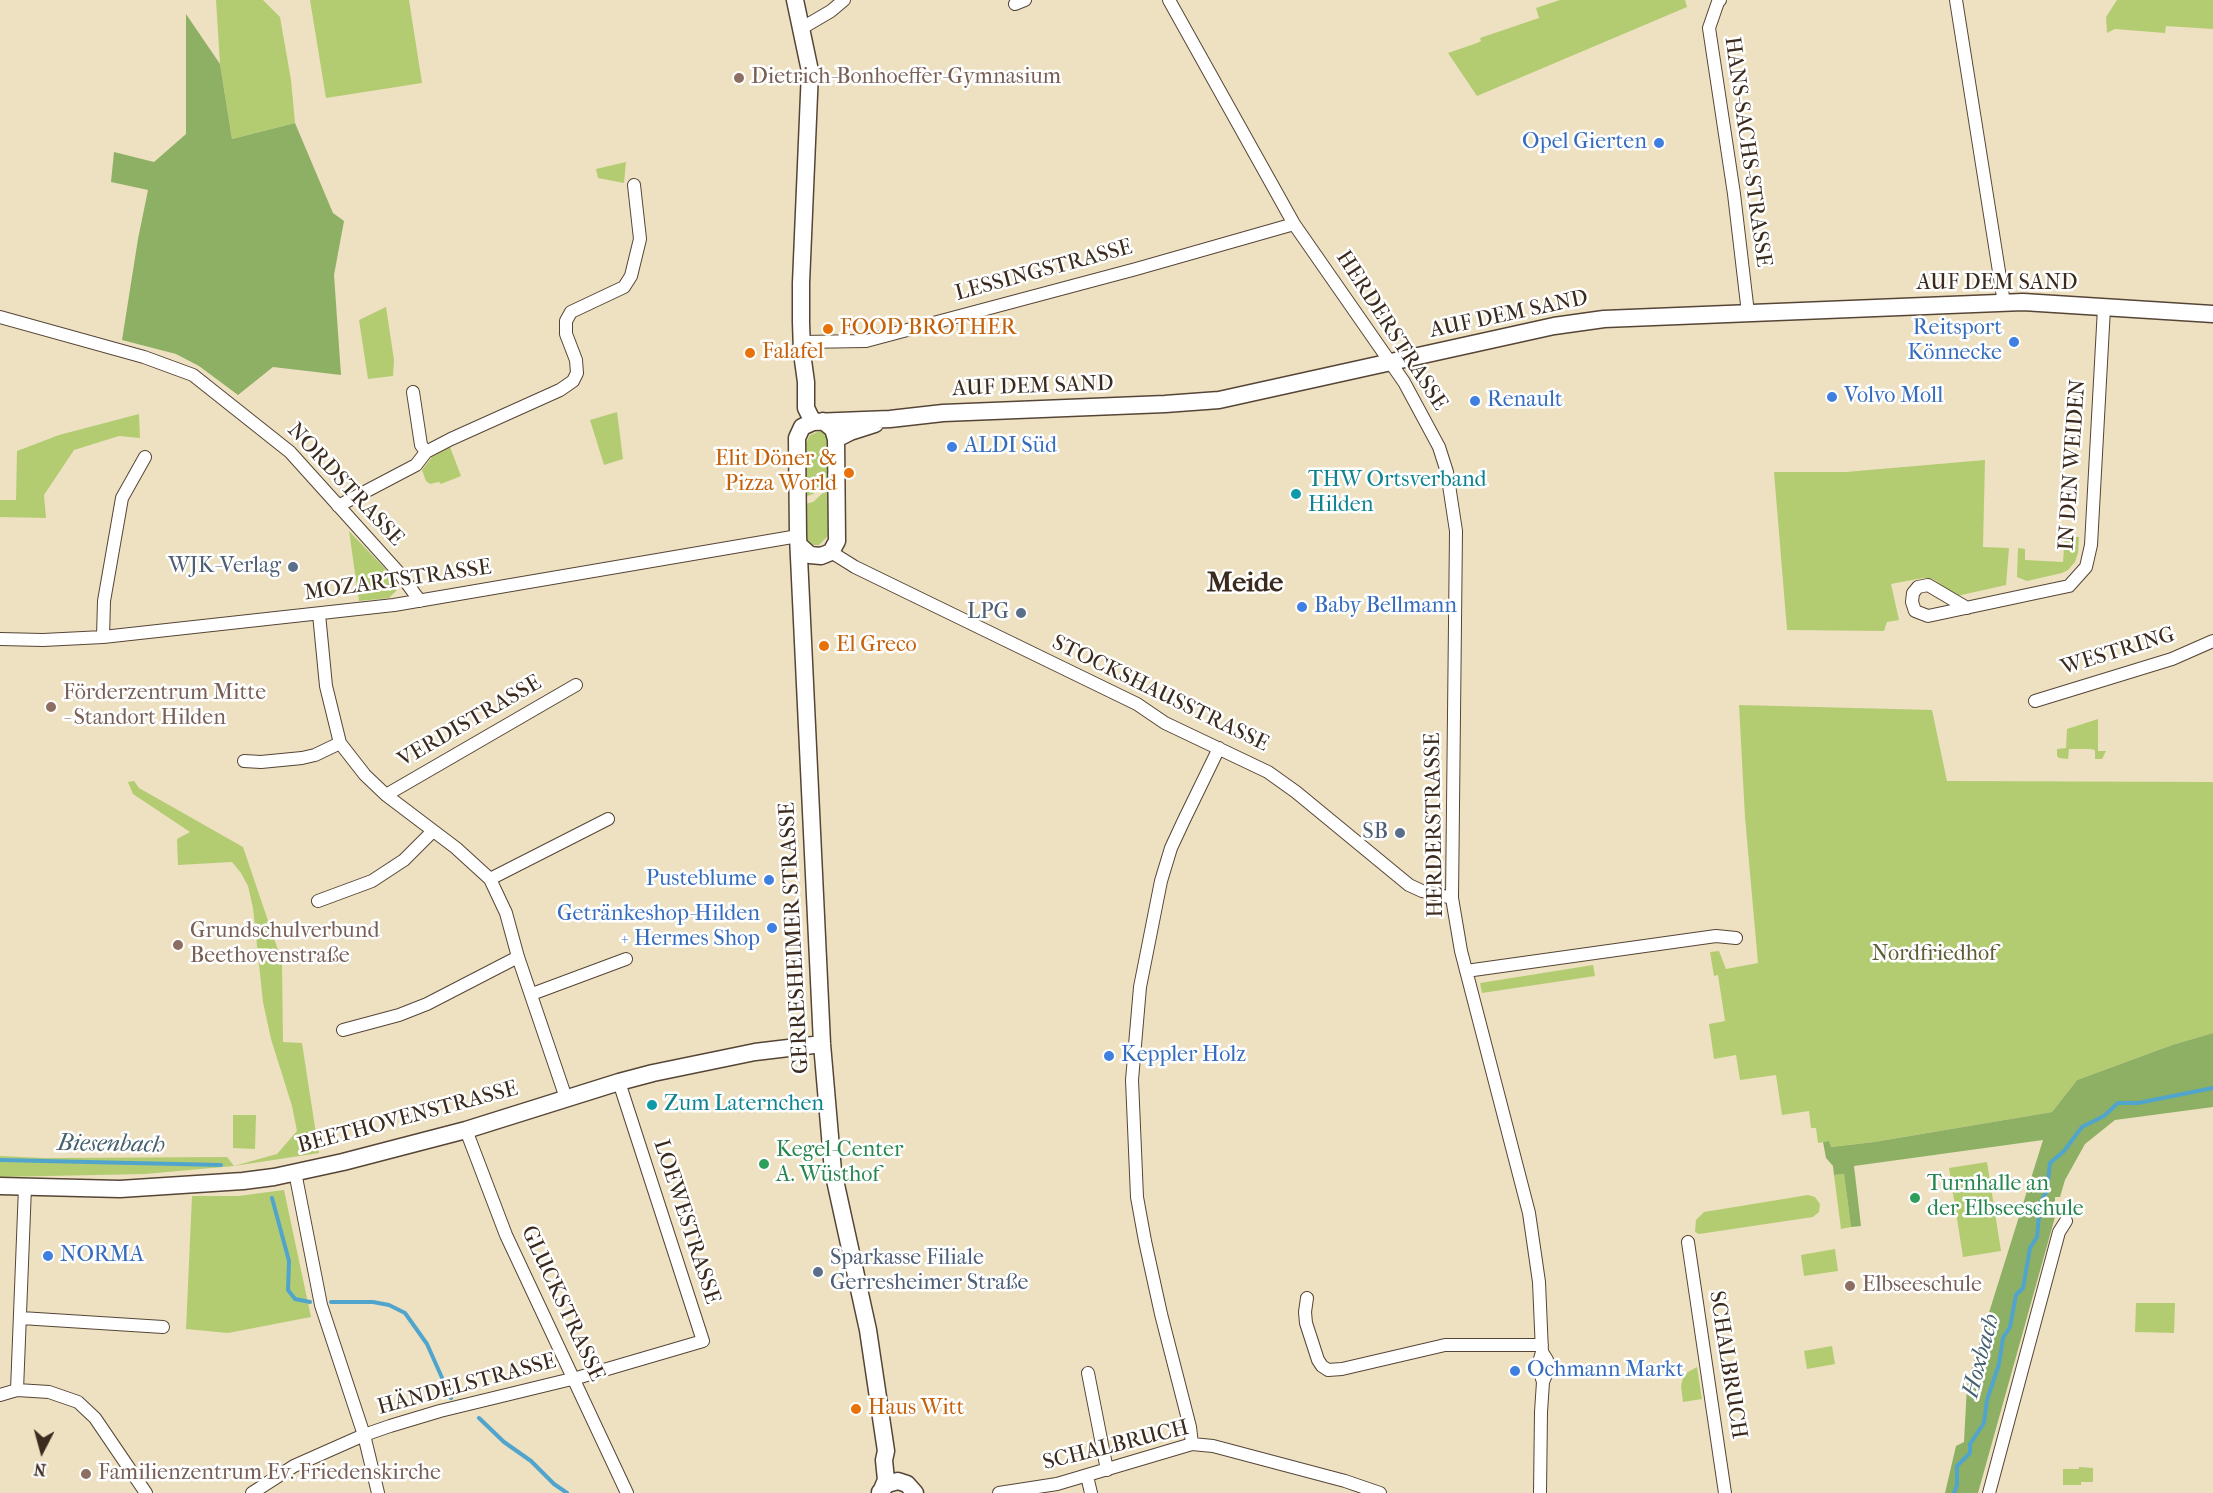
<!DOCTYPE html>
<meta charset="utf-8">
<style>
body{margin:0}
#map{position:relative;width:2213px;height:1493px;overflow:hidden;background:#eee1c1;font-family:"IM FELL French Canon",serif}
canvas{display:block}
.north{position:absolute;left:12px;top:1421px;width:60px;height:60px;-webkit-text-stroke:4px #fff;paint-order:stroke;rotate:186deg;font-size:16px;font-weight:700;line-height:24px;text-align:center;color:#3b2a1e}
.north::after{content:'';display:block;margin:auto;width:21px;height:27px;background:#3b2a1e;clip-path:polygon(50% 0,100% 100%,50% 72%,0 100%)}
</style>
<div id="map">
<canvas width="2213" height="1493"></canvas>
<div class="north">N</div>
</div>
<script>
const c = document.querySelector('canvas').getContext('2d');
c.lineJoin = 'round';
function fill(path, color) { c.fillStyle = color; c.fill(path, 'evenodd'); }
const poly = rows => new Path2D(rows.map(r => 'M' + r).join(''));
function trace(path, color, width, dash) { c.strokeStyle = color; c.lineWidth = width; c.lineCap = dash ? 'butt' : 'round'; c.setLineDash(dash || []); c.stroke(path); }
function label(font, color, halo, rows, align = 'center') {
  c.font = font + ' "IM FELL French Canon",serif'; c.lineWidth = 5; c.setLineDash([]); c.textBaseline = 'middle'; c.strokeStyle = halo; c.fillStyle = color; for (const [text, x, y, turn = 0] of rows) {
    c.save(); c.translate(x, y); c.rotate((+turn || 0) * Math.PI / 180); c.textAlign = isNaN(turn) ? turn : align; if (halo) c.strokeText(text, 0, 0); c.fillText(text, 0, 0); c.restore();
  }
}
const green = poly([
 [216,0,263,0,280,17,291,80,295,123,232,139,220,64],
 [310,0,409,0,422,83,326,98],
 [1560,0,1685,0,1687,7,1477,96,1448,53,1477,43,1481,41,1480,38,1539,18,1536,8],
 [2117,0,2213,0,2213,29,2166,26,2165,33,2115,29,2107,33,2106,17],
 [626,162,624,183,598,178,596,169],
 [386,307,394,360,393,376,368,379,359,320],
 [617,412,623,459,604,465,590,420],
 [139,414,140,438,119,436,74,450,44,495,46,518,0,517,0,500,16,500,17,451,59,435],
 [820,431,828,435,830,483,822,485,813,494,805,497,804,447,810,435],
 [450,447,461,476,441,484,439,482,430,484,426,481,422,470,432,457],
 [1985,460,1983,547,2009,548,2006,585,1957,596,1933,579,1923,578,1901,582,1891,584,1899,620,1887,622,1884,631,1787,630,1774,472,1846,472],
 [830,490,829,535,819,545,810,545,805,538,805,504,813,502,824,492],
 [349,531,395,579,397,590,389,598,359,601],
 [2065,536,2079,537,2078,553,2075,562,2068,570,2062,573,2027,581,2017,577,2018,548,2025,549,2025,560,2063,562],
 [1739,705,1932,710,1947,781,2213,782,2213,1033,2172,1045,2077,1080,2052,1112,1874,1142,1830,1147,1829,1141,1818,1143,1816,1128,1811,1128,1809,1111,1782,1115,1776,1075,1740,1080,1736,1055,1714,1059,1709,1024,1725,1021,1718,975,1714,976,1710,952,1719,951,1726,969,1758,963,1745,817],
 [2098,719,2098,751,2106,751,2102,759,2095,759,2095,750,2090,749,2069,749,2068,759,2059,758,2057,756,2057,749,2066,748,2067,729],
 [134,781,139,788,243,847,282,962,283,1042,302,1043,319,1153,234,1166,145,1174,0,1177,0,1156,44,1158,227,1157,234,1166,277,1154,297,1131,292,1106,271,1039,263,1002,253,908,248,886,241,873,232,862,178,865,177,839,190,832,133,794,128,782],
 [1593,965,1595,976,1482,993,1480,983],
 [233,1115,256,1115,255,1149,233,1148],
 [1987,1162,2001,1251,1963,1257,1949,1168],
 [1844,1174,1851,1227,1841,1229,1834,1175],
 [284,1190,311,1317,228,1333,186,1329,192,1196,238,1196],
 [1808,1195,1815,1197,1820,1204,1819,1212,1813,1217,1699,1234,1695,1232,1696,1220,1704,1212],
 [1835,1249,1838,1271,1804,1276,1801,1255],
 [2136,1303,2175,1303,2174,1333,2135,1332],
 [1832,1346,1835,1364,1807,1369,1804,1351],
 [1697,1367,1702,1399,1683,1402,1681,1386,1683,1378,1688,1372],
 [2079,1467,2093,1468,2093,1482,2081,1482,2081,1485,2063,1485,2063,1469,2079,1469]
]);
const forest = poly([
 [186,14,220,64,232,139,295,123,333,213,344,221,334,275,341,375,273,367,238,395,199,366,176,354,122,340,138,239,148,190,111,182,114,152,154,162,186,134],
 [2213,1033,2213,1107,2115,1120,2085,1144,2065,1180,2060,1197,2055,1197,2055,1217,1978,1493,1945,1493,1956,1446,1964,1442,1967,1386,1971,1370,2043,1140,1854,1166,1861,1226,1851,1227,1844,1174,1834,1175,1833,1166,1826,1158,1823,1142,1829,1141,1831,1147,1874,1142,2052,1112,2077,1080,2172,1045]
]);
const stream = poly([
 [0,1160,221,1165],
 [272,1198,289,1261,288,1290,295,1299,310,1302],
 [331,1302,373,1302,389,1305,405,1313,427,1344,451,1398],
 [479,1418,504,1442,531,1461,554,1484,567,1493],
 [1954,1493,1957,1485,1957,1466,1970,1453,1970,1444,1984,1423,1987,1400,1999,1364,2003,1338,2010,1327,2016,1295,2023,1288,2030,1248,2037,1237,2040,1204,2047,1190,2050,1163,2064,1151,2082,1127,2104,1116,2118,1103,2138,1103,2213,1088]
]);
const street = poly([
 [1169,0,1294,224,1404,382,1439,447,1447,472,1456,531,1452,898,1461,951,1529,1213,1539,1282,1542,1352,1538,1366,1543,1382],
 [1720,0,1718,2,1709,28,1734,194,1748,313],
 [1956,0,2004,303],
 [1015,4,1025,0],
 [802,28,831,11,844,0],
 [0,317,144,357,193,375,290,452,400,574,420,601],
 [801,342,866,341,1136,269,1294,224],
 [413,392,421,445,426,452],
 [338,506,416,465,426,452,451,439,560,390,573,381,577,373,576,360,566,334,566,321,571,312,624,287,631,276,640,239,634,185],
 [831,552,855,567,1137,704,1165,723,1268,772,1296,792,1409,885,1422,891,1452,898],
 [1967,608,1928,585,1918,587,1913,593,1912,602,1915,611,1928,616,2050,590,2069,586,2086,567,2091,545,2104,308],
 [319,614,326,686,340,743,365,775,386,795,456,848,490,879,506,913,518,957,566,1098],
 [103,637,104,601,122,498,145,457],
 [0,639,43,640,103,637,394,605,798,536],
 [2035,701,2172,659,2213,641],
 [244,761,261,762,302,758,315,755,340,743],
 [386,795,576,685],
 [490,879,608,819],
 [318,901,372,881,404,860,433,831],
 [1466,971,1716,936,1736,938],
 [532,994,626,959],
 [343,1030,399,1015,427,1004,518,957],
 [466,1130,506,1235,627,1493],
 [295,1172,321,1305,364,1435,378,1493],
 [1688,1242,1725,1493],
 [1307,1298,1305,1312,1306,1323,1318,1360,1322,1366,1328,1370,1342,1369,1445,1345,1542,1345],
 [21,1318,163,1327],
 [1088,1373,1107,1470],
 [17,1390,25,1187],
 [0,1395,17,1390,49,1392,78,1402,95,1418,146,1493],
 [1192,1444,1190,1427,1161,1314,1145,1241,1137,1197,1132,1080,1140,987,1161,881,1171,848,1184,820,1219,748],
 [1087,1476,1091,1493],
 [252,1493,294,1466,364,1435,390,1426,440,1411,580,1377,703,1341,619,1082],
 [999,1493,1057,1484,1192,1444,1213,1446,1345,1481,1380,1493],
 [1540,1493,1541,1412,1543,1382,1547,1372,1547,1360,1542,1352],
 [1989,1493,2059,1232,2066,1221]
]);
const secondary = poly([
 [795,0,810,71,801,283,801,322,802,353,806,382,806,408,813,422],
 [836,439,850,432,875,424],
 [800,546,810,555,821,556,831,552,837,541,836,439,833,429,823,421],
 [0,1186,120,1189,243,1181,274,1177,343,1162,466,1130,619,1082,653,1073,755,1052,822,1044],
 [883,1487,886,1480,884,1460,886,1451,868,1330,833,1171,822,1044,798,536,797,438,802,427,813,422,890,419,943,413,1165,404,1219,400,1554,326,1604,319,2023,302,2213,314],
 [880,1492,887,1484,898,1481,907,1484,915,1493]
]);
const markers = [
 [739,78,6,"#8d6e63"],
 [1659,143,6,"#3f7fe0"],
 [828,329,6,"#e8710a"],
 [2014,342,6,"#3f7fe0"],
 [750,353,6,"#e8710a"],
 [1832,397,6,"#3f7fe0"],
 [1475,401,6,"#3f7fe0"],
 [952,447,6,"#3f7fe0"],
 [849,473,6,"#e8710a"],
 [1296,494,6,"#0f9aa8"],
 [293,567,6,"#5c6f8a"],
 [1302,607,6,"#3f7fe0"],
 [1021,613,6,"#5c6f8a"],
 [824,646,6,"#e8710a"],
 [51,707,6,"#8d6e63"],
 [1400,833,6,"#5c6f8a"],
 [769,880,6,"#3f7fe0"],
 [772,928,6,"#3f7fe0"],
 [178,945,6,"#8d6e63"],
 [1109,1056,6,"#3f7fe0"],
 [652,1105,6,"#0f9aa8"],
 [764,1164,6,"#2e9e5b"],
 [1915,1198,6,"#2e9e5b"],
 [48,1256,6,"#3f7fe0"],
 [818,1272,6,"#5c6f8a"],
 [1850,1286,6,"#8d6e63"],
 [1515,1371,6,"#3f7fe0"],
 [856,1409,6,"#e8710a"],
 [86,1474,6,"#8d6e63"]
];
const educationNames = [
 ["Dietrich-Bonhoeffer-Gymnasium",751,78],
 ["Förderzentrum Mitte",63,694],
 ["- Standort Hilden",63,719],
 ["Grundschulverbund",190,932],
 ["Beethovenstraße",190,957],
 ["Elbseeschule",1862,1286],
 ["Familienzentrum Ev. Friedenskirche",98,1474]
];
const shopNames = [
 ["Opel Gierten",1647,143,"right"],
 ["Reitsport",2002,329,"right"],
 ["Könnecke",2002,354,"right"],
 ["Volvo Moll",1844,397],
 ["Renault",1487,401],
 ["ALDI Süd",964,447],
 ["Baby Bellmann",1314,607],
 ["Pusteblume",757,880,"right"],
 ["Getränkeshop-Hilden",760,915,"right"],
 ["+ Hermes Shop",760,940,"right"],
 ["Keppler Holz",1121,1056],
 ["NORMA",60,1256],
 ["Ochmann Markt",1527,1371]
];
const streetNames = [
 ["HANS-SACHS-STRASSE",1747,152,82],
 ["LESSINGSTRASSE",1044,271,-15],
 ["AUF DEM SAND",1997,284],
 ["AUF DEM SAND",1509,315,-12],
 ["HERDERSTRASSE",1391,331,57],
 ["AUF DEM SAND",1033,387,-2],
 ["IN DEN WEIDEN",2073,465,-86],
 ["NORDSTRASSE",345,485,47],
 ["MOZARTSTRASSE",398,581,-8],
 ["WESTRING",2118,652,-17],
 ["STOCKSHAUSSTRASSE",1160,694,26],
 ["VERDISTRASSE",470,722,-30],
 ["HERDERSTRASSE",1435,825,-91],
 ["GERRESHEIMER STRASSE",795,938,-93],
 ["BEETHOVENSTRASSE",408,1118,-15],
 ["LOEWESTRASSE",686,1222,72],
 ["GLUCKSTRASSE",562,1304,65],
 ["SCHALBRUCH",1727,1365,81],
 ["HÄNDELSTRASSE",467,1385,-15],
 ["SCHALBRUCH",1116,1446,-14]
];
const foodNames = [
 ["FOOD BROTHER",840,329],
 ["Falafel",762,353],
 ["Elit Döner &",837,460,"right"],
 ["Pizza World",837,485,"right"],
 ["El Greco",836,646],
 ["Haus Witt",868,1409]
];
const cultureNames = [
 ["THW Ortsverband",1308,481],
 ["Hilden",1308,506],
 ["Zum Laternchen",664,1105]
];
const serviceNames = [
 ["WJK-Verlag",281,567],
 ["LPG",1009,613],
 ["SB",1388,833],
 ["Sparkasse Filiale",830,1259,"left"],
 ["Gerresheimer Straße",830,1284,"left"]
];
const parkNames = [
 ["Nordfriedhof",1934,955]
];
const leisureNames = [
 ["Kegel-Center",776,1151],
 ["A. Wüsthof",776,1176],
 ["Turnhalle an",1927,1185],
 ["der Elbseeschule",1927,1210]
];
const waterNames = [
 ["Biesenbach",111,1145,1],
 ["Hoxbach",1982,1356,-75]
];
const districtNames = [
 ["Meide",1245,584]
];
fill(green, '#b3cc72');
fill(forest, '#8eb064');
trace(stream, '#51a5cd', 4);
trace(street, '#564536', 14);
trace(secondary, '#564536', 19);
trace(street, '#fff', 12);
trace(secondary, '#fff', 16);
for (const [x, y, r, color] of markers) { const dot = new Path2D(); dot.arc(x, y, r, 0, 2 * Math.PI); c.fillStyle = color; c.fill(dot); trace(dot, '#fff', 2); }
label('22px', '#785e54', '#fff', educationNames, 'left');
label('22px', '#366cbe', '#fff', shopNames, 'left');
label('22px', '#3b2a1e', '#fff', streetNames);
label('22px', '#c56008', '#fff', foodNames, 'left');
label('22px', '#0d838f', '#fff', cultureNames, 'left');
label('22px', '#4e5e75', '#fff', serviceNames, 'right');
label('22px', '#5f5b37', '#fff', parkNames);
label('22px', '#27864d', '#fff', leisureNames, 'left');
label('italic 24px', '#45616d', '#fff', waterNames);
label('bold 28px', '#3b2a1e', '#fff', districtNames);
</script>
